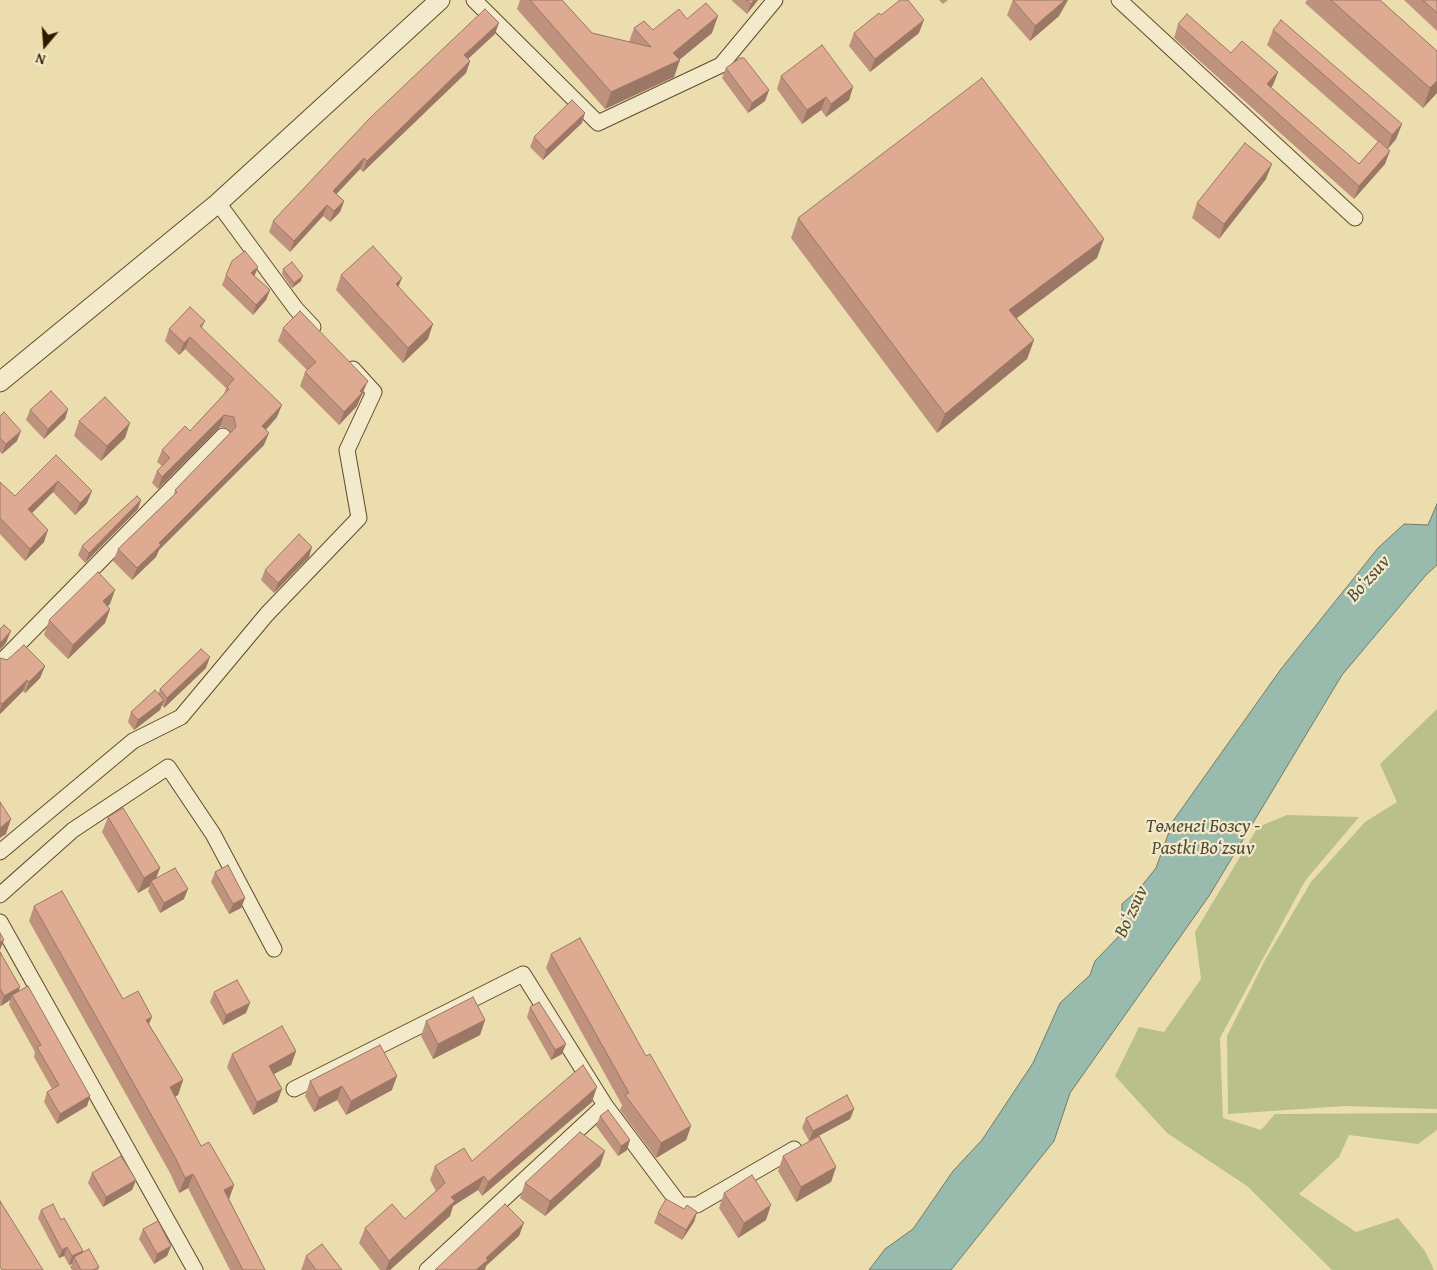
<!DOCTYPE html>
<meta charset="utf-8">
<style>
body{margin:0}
#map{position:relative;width:1437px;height:1270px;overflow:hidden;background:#ecddaf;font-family:"Gentium Book Plus",serif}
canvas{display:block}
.north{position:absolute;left:20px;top:20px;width:50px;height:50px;-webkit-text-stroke:4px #f3e9cb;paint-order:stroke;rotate:198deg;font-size:14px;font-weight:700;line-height:20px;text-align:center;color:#301b00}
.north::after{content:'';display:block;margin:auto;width:18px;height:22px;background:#301b00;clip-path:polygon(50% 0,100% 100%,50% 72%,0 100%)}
</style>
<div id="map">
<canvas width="1437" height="1270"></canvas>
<div class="north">N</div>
</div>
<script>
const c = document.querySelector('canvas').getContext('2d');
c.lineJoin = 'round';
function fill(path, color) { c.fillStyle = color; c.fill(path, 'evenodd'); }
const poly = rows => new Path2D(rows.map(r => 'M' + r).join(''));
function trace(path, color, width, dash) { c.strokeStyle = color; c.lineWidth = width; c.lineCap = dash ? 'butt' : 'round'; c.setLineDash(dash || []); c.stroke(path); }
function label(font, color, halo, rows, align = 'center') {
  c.font = font + ' "Gentium Book Plus",serif'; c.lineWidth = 4.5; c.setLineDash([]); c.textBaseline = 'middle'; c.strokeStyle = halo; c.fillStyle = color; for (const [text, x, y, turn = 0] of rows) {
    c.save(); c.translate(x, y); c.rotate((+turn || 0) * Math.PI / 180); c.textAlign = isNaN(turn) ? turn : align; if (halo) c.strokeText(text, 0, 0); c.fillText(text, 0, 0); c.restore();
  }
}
const green = poly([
 [1437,709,1437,1109,1345,1106,1228,1114,1227,1036,1265,960,1311,882,1365,822,1397,802,1380,764],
 [1287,815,1359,817,1305,881,1220,1038,1223,1118,1261,1130,1275,1114,1437,1113,1437,1130,1418,1144,1349,1135,1339,1157,1299,1194,1356,1232,1398,1218,1425,1251,1434,1270,1332,1270,1247,1186,1167,1133,1115,1076,1139,1027,1164,1032,1201,979,1195,932,1258,827]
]);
const water = poly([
 [1437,504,1437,565,1426,575,1342,675,1209,896,1070,1093,1054,1141,951,1270,869,1270,885,1249,913,1229,953,1171,982,1140,1033,1063,1060,1003,1090,975,1095,961,1122,933,1122,904,1140,888,1156,868,1173,821,1281,669,1378,548,1404,524,1428,525,1437,504]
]);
const minor = poly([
 [474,0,598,123,721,65,775,0],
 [1119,0,1355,218],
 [218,203,296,309,313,327],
 [0,663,223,436],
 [0,852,133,741,181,717,267,614,359,518,347,450,374,392,353,369],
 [0,895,73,830,168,767,213,834,274,949],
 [0,922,195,1270],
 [294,1089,523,974,605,1105,680,1205,697,1205,794,1149],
 [427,1270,605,1105]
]);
const tertiary = poly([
 [0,382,218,203,440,0]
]);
const wall = poly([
 [520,0,562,0,592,33,629,42,634,28,653,30,687,19,712,33,679,60,674,77,605,109,517,9],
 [732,0,758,0,747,14,732,1],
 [939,0,948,0,943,4],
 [1013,0,1059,16,1030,41,1007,15],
 [1307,0,1380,0,1437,51,1437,93,1423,108,1305,3],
 [1404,0,1437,0,1437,31],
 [881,15,919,33,870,72,849,46,854,33],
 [1178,24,1231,53,1278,72,1273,85,1271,87,1359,164,1378,142,1267,45,1273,30,1402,124,1396,139,1387,149,1385,164,1354,199,1174,38],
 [495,34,468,59,470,61,466,73,363,172,360,169,336,194,344,201,340,212,330,222,323,216,290,252,269,232,273,221],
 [726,68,769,90,765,101,748,113,722,78],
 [781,76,853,87,849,100,826,117,821,110,802,124,777,89],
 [582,123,543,160,530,147,534,137],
 [1266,179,1219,239,1192,218,1197,203],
 [798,218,1097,258,1017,318,1034,340,1027,359,937,433,791,238],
 [258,267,254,276,270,290,266,300,253,315,222,285,226,275],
 [283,269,301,281,292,288,282,274],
 [341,275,428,339,403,363,336,290],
 [205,321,202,328,277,417,266,430,264,445,159,550,156,557,132,580,113,561,118,549,174,495,175,490,230,433,229,429,220,427,158,489,152,483,157,471,162,466,157,462,162,450,190,431,224,394,226,388,185,349,179,355,165,341,169,329],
 [283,328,363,394,360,398,357,406,339,425,300,386,305,372,307,370,278,341],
 [68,409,65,419,44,439,26,420,30,410],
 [0,416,17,441,2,454,0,452],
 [79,421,125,438,101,461,74,436],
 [56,455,87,503,75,515,53,492,32,513,44,542,25,561,0,534,0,482,15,496],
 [141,500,138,509,85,563,78,555,82,546],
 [309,557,274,593,261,580,265,570],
 [110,604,107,606,110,609,105,623,68,659,44,635,49,620],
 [0,658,45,666,40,678,25,693,23,691,0,714],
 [206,668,164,708,162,705,160,710,134,730,128,722,131,712,158,694,160,689],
 [108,817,160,868,156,878,184,899,160,913,148,891,150,886,138,893,102,832],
 [215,872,245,898,241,908,229,914,211,882],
 [34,906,123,999,149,1024,183,1080,178,1095,175,1096,201,1146,234,1185,229,1199,265,1270,230,1270,188,1188,179,1193,170,1173,29,921],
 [0,952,19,991,90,1096,87,1106,57,1124,44,1102,47,1092,52,1089,34,1057,35,1052,9,1005,10,1000,1,1006,0,1005],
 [551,954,646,1056,691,1126,686,1140,656,1158,620,1110,622,1105,546,968],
 [214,992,246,1013,223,1025,210,1002],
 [530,1007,562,1054,551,1060,527,1017],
 [485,1020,480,1035,433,1059,421,1036,426,1021],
 [296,1051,291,1065,274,1074,282,1089,277,1102,253,1115,227,1067,232,1054],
 [310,1081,392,1090,346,1115,337,1100,314,1112,305,1096],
 [592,1102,482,1196,478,1190,453,1206,450,1216,390,1270,380,1270,359,1243,365,1228,405,1219,436,1191,430,1180,435,1166,472,1161],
 [854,1109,850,1119,809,1141,802,1128,806,1118],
 [600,1116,627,1150,618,1156,596,1126],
 [783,1156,836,1167,831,1182,796,1202,778,1171],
 [600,1166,545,1216,520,1198,525,1183],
 [92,1173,136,1180,132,1190,103,1207,88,1183],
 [724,1193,766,1220,738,1238,719,1208],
 [684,1209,697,1212,694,1222,682,1240,654,1223,658,1213],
 [41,1210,83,1251,82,1253,99,1267,98,1270,72,1270,70,1267,72,1264,69,1265,64,1256,59,1258,38,1218],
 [143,1229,171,1246,167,1256,154,1264,139,1239],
 [306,1256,342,1270,301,1270]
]);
const shadedWall = poly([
 [754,0,758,0,747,14,751,4],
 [1065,0,1068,0,1059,16,1030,41,1035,26],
 [718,16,712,33,678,61,680,60,674,77,605,109,611,92,673,53],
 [924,20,919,33,870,72,875,59],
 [499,23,495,34,460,66,464,55],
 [470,61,466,73,363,172,367,161],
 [1278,72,1273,85,1262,98,1267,84],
 [1437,81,1437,93,1423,108,1430,88],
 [853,87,849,100,826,117,831,104],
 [769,90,765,101,748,113,752,103],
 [826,97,821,110,802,124,807,110],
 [585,113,582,123,543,160,546,150],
 [1402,124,1396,139,1387,150,1392,135],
 [1390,151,1385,164,1354,199,1359,186],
 [364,158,360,169,329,202,333,191],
 [1272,164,1266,179,1219,239,1224,224],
 [344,201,340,212,330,222,334,211],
 [327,205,323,216,290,252,294,241],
 [1104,239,1097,258,1002,329,1009,310],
 [258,267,254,277,251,273],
 [303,276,301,281,292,288,294,283],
 [402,278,396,293,396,284],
 [270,290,266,300,253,315,256,305],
 [433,324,428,339,403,363,408,348],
 [190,337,185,349,179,355,184,343],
 [1034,340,1027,359,937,433,945,414],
 [368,381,357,406,339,425,344,412],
 [282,405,277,417,257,439,262,426],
 [68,409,65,419,44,439,48,429],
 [224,415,220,427,158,489,162,477],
 [130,423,125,438,101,461,107,446],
 [21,431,17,441,2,454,6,444],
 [269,433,264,445,159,550,156,557,132,580,137,568,159,543],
 [58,481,53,492,24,521,28,509],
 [92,491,87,503,75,515,80,503],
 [141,500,138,509,85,563,89,553],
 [48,530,44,542,25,561,30,549],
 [312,547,309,557,274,593,278,583],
 [115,590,110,604,97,616,103,601],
 [110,609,105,623,68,659,73,645],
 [11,631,6,643,0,650,0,643],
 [210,657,206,668,164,708,167,698],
 [45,666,40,678,25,693,29,682],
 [27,680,23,691,0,714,0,710,2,704],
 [164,700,160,710,134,730,138,720],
 [11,819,6,834,0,838,0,828],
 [160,868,154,883,151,881,150,886,138,893,144,878],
 [188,889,184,899,160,913,164,903],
 [245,898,241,908,229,914,233,904],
 [4,940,0,950,0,942],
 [20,987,17,997,12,995,10,1000,1,1006,4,996],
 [250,1003,246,1013,223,1025,226,1015],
 [152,1017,146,1031,146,1020],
 [485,1020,480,1035,433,1059,438,1044],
 [566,1044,562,1054,551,1060,555,1050],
 [296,1051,291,1065,264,1079,269,1066],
 [397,1076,392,1090,346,1115,351,1101],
 [183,1080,178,1095,165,1102,170,1087],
 [342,1086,337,1100,314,1112,319,1098],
 [597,1087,592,1102,482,1196,488,1182],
 [282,1089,277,1102,253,1115,257,1102],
 [90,1096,87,1106,57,1124,60,1114],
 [854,1109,850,1119,809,1141,813,1131],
 [691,1126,686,1140,656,1158,661,1143],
 [630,1140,627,1150,618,1156,621,1146],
 [605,1151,600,1166,545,1216,550,1201],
 [836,1167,831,1182,796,1202,801,1187],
 [193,1174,188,1188,179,1193,185,1178],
 [484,1176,478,1190,453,1206,450,1216,390,1270,386,1270,389,1261,451,1197],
 [136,1180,132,1190,103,1207,106,1197],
 [234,1185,229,1199,218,1205,224,1190],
 [771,1205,766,1220,738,1238,744,1223],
 [697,1212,694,1222,682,1240,686,1230],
 [524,1223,519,1236,486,1266,485,1270,476,1270,486,1258],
 [171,1246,167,1256,154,1264,157,1254],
 [67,1247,64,1256,59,1258,62,1250],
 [83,1251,79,1260,74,1257,72,1264,69,1265,72,1256]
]);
const building = poly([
 [530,0,562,0,592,33,651,47,634,28,644,21,653,30,679,9,687,19,706,3,718,16,673,53,680,60,611,92,530,0],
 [746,0,754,0,751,4,746,0],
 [900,0,908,0,924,20,875,59,854,33,879,13,881,15,900,0],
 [1013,0,1065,0,1035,26,1013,0],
 [1331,0,1380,0,1437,51,1437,81,1430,88,1331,0],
 [1423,0,1437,0,1437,13,1423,0],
 [485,9,499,23,464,55,470,61,367,161,364,158,333,191,344,201,334,211,327,205,294,241,273,221,370,118,485,9],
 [1187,14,1231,53,1242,41,1278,72,1267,84,1359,164,1379,141,1390,151,1359,186,1178,24,1187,14],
 [1281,20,1402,124,1392,135,1273,30,1281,20],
 [822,45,853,87,831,104,826,97,807,110,781,76,822,45],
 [740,58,744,58,769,90,752,103,726,68,740,58],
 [982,78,1104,239,1009,310,1034,340,945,414,798,218,982,78],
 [572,100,585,113,546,150,534,137,572,100],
 [1245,143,1272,164,1224,224,1197,203,1245,143],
 [373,246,402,278,396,284,433,324,408,348,341,275,373,246],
 [245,251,258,267,251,273,270,290,256,305,226,275,232,261,245,251],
 [292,262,303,276,294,283,283,269,292,262],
 [190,307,205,321,200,326,282,405,262,426,269,433,159,543,161,545,137,568,118,549,177,492,175,490,236,427,234,417,224,415,162,477,157,471,170,458,162,450,185,426,190,431,229,389,227,387,234,379,190,337,184,343,169,329,190,307],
 [300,311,368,381,360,391,362,393,344,412,305,372,316,362,283,328,300,311],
 [51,391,68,409,48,429,30,410,51,391],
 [105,397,130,423,107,446,79,421,105,397],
 [4,412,21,431,6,444,0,438,0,416,4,412],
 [56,455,92,491,80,503,58,481,28,509,48,530,30,549,0,518,0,482,15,496,56,455],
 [137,496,141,500,89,553,82,546,137,496],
 [299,534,312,547,278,583,265,570,299,534],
 [98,572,115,590,103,601,110,609,73,645,49,620,98,572],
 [4,625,11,631,0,643,0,629,4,625],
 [24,645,45,666,29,682,27,680,2,704,0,702,0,658,7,660,24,645],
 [201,649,210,657,167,698,160,689,201,649],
 [155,690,164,700,138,720,131,712,155,690],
 [0,802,11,819,0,828,0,802],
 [123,808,160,868,144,878,108,817,123,808],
 [228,865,245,898,233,904,215,872,228,865],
 [175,868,188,889,164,903,151,881,175,868],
 [62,891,123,999,138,991,152,1017,146,1020,183,1080,170,1087,201,1146,209,1142,234,1185,224,1190,265,1270,243,1270,193,1174,185,1178,176,1159,34,906,62,891],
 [0,933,4,940,0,942,0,933],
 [580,938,646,1056,650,1054,691,1126,661,1143,625,1095,629,1093,551,954,580,938],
 [0,952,20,987,4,996,0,988,0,952],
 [237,980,250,1003,226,1015,214,992,237,980],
 [28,986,90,1096,60,1114,47,1092,59,1085,37,1047,41,1045,12,995,28,986],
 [473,997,485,1020,438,1044,426,1021,473,997],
 [539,1002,566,1044,555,1050,530,1007,539,1002],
 [282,1026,296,1051,269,1066,282,1089,257,1102,232,1054,282,1026],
 [380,1045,397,1076,351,1101,342,1086,319,1098,310,1081,380,1045],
 [583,1065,597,1087,488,1182,484,1176,451,1197,455,1201,389,1261,365,1228,392,1204,405,1219,445,1183,435,1166,464,1148,472,1161,583,1065],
 [847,1095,854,1109,813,1131,806,1118,847,1095],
 [608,1110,630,1140,621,1146,600,1116,608,1110],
 [580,1132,605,1151,550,1201,525,1183,580,1132],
 [819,1136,836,1167,801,1187,783,1156,819,1136],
 [121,1156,136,1180,106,1197,92,1173,121,1156],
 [752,1175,771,1205,744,1223,724,1193,752,1175],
 [666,1199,684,1209,687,1205,697,1212,686,1230,658,1213,666,1199],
 [0,1201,43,1270,2,1270,0,1267,0,1201],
 [53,1204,61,1220,64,1218,83,1251,72,1256,67,1247,62,1250,41,1210,53,1204],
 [505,1204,524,1223,486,1258,488,1260,476,1270,435,1270,505,1204],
 [158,1221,171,1246,157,1254,143,1229,158,1221],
 [322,1244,342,1270,316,1270,306,1256,322,1244],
 [89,1249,99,1267,93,1270,81,1270,74,1257,89,1249]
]);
const waterNames = [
 ["Boʻzsuv",1369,579,-48],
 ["Төменгі Бозсу -",1203,827],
 ["Pastki Boʻzsuv",1203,849],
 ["Boʻzsuv",1132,912,-65]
];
fill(green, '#b9c08a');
fill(water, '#99bbae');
trace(water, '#6f7b68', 1);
trace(minor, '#5f4c2c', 17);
trace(tertiary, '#5f4c2c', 21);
trace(minor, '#f3e9cb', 15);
trace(tertiary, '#f3e9cb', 19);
fill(wall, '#bf927d');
fill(shadedWall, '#9b7766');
fill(building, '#deaa91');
trace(building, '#9b7766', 1);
label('italic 19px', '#504b34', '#f3e9cb', waterNames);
</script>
